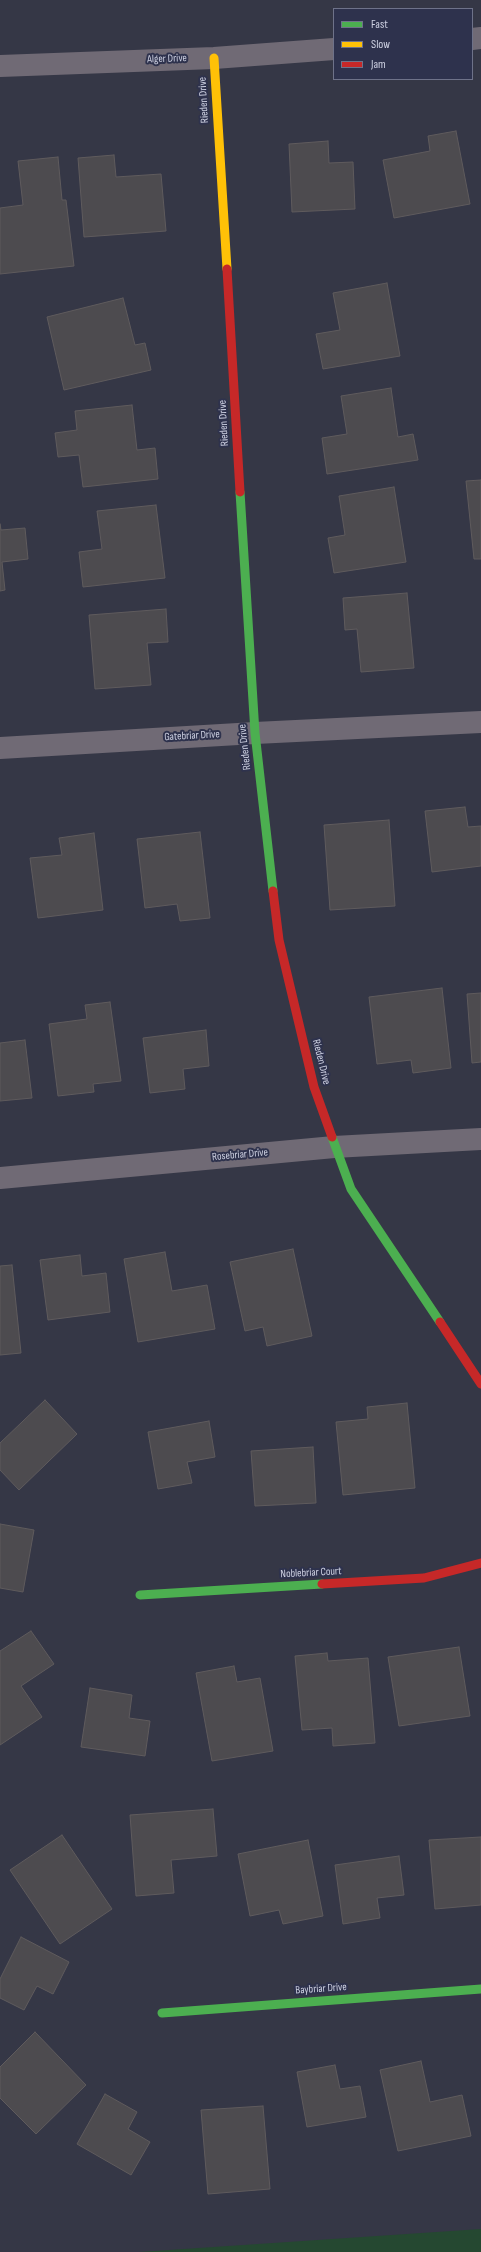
<!DOCTYPE html>
<style>
body{margin:0}
#map{position:relative;width:481px;height:2252px;overflow:hidden;background:#353746;font-family:"Sofia Sans Condensed",sans-serif}
canvas{display:block}
.legend{position:absolute;left:333px;top:8px;width:140px;height:72px;box-sizing:border-box;background:#2e324d;border:1px solid #6e7289;margin:0;padding:5px 7px;list-style:none;font-size:12px;color:#ced1e2}
.legend li{display:flex;align-items:center;gap:8px;height:20px}
.legend b{width:20px;border:1px solid #6e7289}
</style>
<div id="map">
<canvas width="481" height="2252"></canvas>
<ul class="legend">
<li><b style="height:5px;background:#4caf50"></b>Fast</li>
<li><b style="height:5px;background:#ffc107"></b>Slow</li>
<li><b style="height:5px;background:#c62828"></b>Jam</li>
</ul>
</div>
<script>
const c = document.querySelector('canvas').getContext('2d');
c.lineJoin = 'round';
function fill(path, color) { c.fillStyle = color; c.fill(path, 'evenodd'); }
const poly = rows => new Path2D(rows.map(r => 'M' + r).join(''));
function trace(path, color, width, dash) { c.strokeStyle = color; c.lineWidth = width; c.lineCap = dash ? 'butt' : 'round'; c.setLineDash(dash || []); c.stroke(path); }
function label(font, color, halo, rows, align = 'center') {
  c.font = font + ' "Sofia Sans Condensed",sans-serif'; c.lineWidth = 4; c.setLineDash([]); c.textBaseline = 'middle'; c.strokeStyle = halo; c.fillStyle = color; for (const [text, x, y, turn = 0] of rows) {
    c.save(); c.translate(x, y); c.rotate((+turn || 0) * Math.PI / 180); c.textAlign = isNaN(turn) ? turn : align; if (halo) c.strokeText(text, 0, 0); c.fillText(text, 0, 0); c.restore();
  }
}
const green = poly([
 [481,2229,481,2252,139,2252]
]);
const building = poly([
 [456,131,470,204,394,218,383,160,430,151,428,136,456,131],
 [328,141,329,163,353,162,355,209,292,212,289,144,328,141],
 [114,155,116,177,161,174,166,231,84,237,78,158,114,155],
 [58,157,62,200,66,200,74,266,0,274,0,208,23,205,18,161,58,157],
 [387,283,400,356,323,369,316,334,340,330,333,293,387,283],
 [123,298,135,345,145,343,151,370,64,390,47,317,123,298],
 [391,388,398,437,413,434,418,460,327,474,322,438,347,434,341,396,391,388],
 [132,405,137,450,155,448,158,479,83,487,79,455,58,457,55,433,77,430,75,411,132,405],
 [481,480,481,559,474,559,466,481,481,480],
 [394,487,406,562,334,573,328,538,345,535,339,496,394,487],
 [156,505,165,578,83,587,79,552,102,549,97,511,156,505],
 [0,524,1,530,25,528,28,559,2,562,5,590,0,591,0,524],
 [407,593,414,668,361,672,357,629,345,630,343,598,407,593],
 [166,609,168,642,147,643,151,685,95,689,89,615,166,609],
 [465,807,468,827,481,826,481,866,432,872,425,811,465,807],
 [389,820,395,906,330,910,324,825,389,820],
 [200,832,210,918,180,921,177,904,145,908,137,839,200,832],
 [94,833,103,910,38,918,30,858,62,855,59,838,94,833],
 [442,988,451,1068,413,1073,411,1060,377,1064,369,997,442,988],
 [481,993,481,1062,472,1063,467,994,481,993],
 [110,1002,121,1081,93,1084,94,1092,58,1096,49,1024,87,1019,85,1005,110,1002],
 [206,1030,209,1066,183,1069,185,1089,150,1093,143,1038,206,1030],
 [25,1040,32,1098,0,1101,0,1043,25,1040],
 [293,1249,312,1336,267,1346,263,1327,245,1331,230,1262,293,1249],
 [165,1252,172,1291,207,1285,215,1329,138,1342,124,1259,165,1252],
 [80,1255,82,1276,106,1273,110,1312,48,1320,40,1260,80,1255],
 [12,1265,21,1353,0,1355,0,1266,12,1265],
 [45,1400,77,1434,19,1490,0,1470,0,1443,45,1400],
 [407,1403,415,1488,343,1495,336,1422,368,1419,367,1407,407,1403],
 [209,1421,215,1457,187,1462,192,1483,158,1489,148,1432,209,1421],
 [313,1447,316,1503,255,1506,251,1451,313,1447],
 [0,1524,34,1530,23,1592,0,1588,0,1524],
 [31,1631,54,1664,21,1686,42,1717,0,1745,0,1651,31,1631],
 [459,1647,470,1716,399,1726,388,1657,459,1647],
 [327,1653,328,1661,368,1658,375,1743,333,1746,332,1728,302,1730,295,1656,327,1653],
 [234,1666,237,1682,260,1678,273,1751,212,1761,196,1673,234,1666],
 [90,1688,132,1695,129,1718,150,1721,145,1756,81,1747,90,1688],
 [213,1809,217,1856,171,1860,174,1893,136,1896,130,1815,213,1809],
 [62,1835,112,1909,60,1944,10,1870,62,1835],
 [481,1837,481,1905,435,1909,429,1840,481,1837],
 [308,1840,323,1916,283,1924,279,1910,250,1916,238,1854,308,1840],
 [399,1856,404,1895,377,1898,380,1918,343,1924,335,1865,399,1856],
 [21,1937,69,1962,53,1994,37,1986,24,2010,0,1998,0,1979,21,1937],
 [35,2032,86,2085,36,2134,0,2098,0,2067,35,2032],
 [421,2061,430,2102,462,2095,471,2136,398,2151,380,2070,421,2061],
 [335,2065,340,2089,360,2086,366,2117,307,2127,297,2072,335,2065],
 [105,2094,137,2112,128,2129,150,2142,131,2175,77,2144,105,2094],
 [263,2106,270,2189,208,2194,201,2110,263,2106]
]);
const street = poly([
 [472,39,481,38],
 [0,66,214,58,334,49],
 [0,748,255,733,481,722],
 [0,1178,334,1147,481,1139]
]);
const fast = poly([
 [240,492,255,733,273,891],
 [332,1137,351,1189,440,1322],
 [140,1595,322,1584],
 [162,2013,481,1989]
]);
const slow = poly([
 [214,58,227,269]
]);
const jam = poly([
 [227,269,240,492],
 [273,891,279,940,314,1087,332,1137],
 [440,1322,481,1384],
 [322,1584,424,1578,481,1563]
]);
const streetNames = [
 ["Alger Drive",167,59,-2],
 ["Rieden Drive",204,100,-93],
 ["Rieden Drive",224,423,-93],
 ["Gatebriar Drive",192,736,-3],
 ["Rieden Drive",245,747,-96],
 ["Rieden Drive",321,1062,76],
 ["Rosebriar Drive",240,1155,-5],
 ["Noblebriar Court",311,1573,-3],
 ["Baybriar Drive",321,1989,-4]
];
fill(green, '#254831');
fill(building, '#4d4b4f');
trace(building, '#5f5b5d', 1);
trace(street, '#706a75', 22);
trace(fast, '#4caf50', 9);
trace(slow, '#ffc107', 9);
trace(jam, '#c62828', 9);
label('11px', '#ced1e2', '#2e324d', streetNames);
</script>
